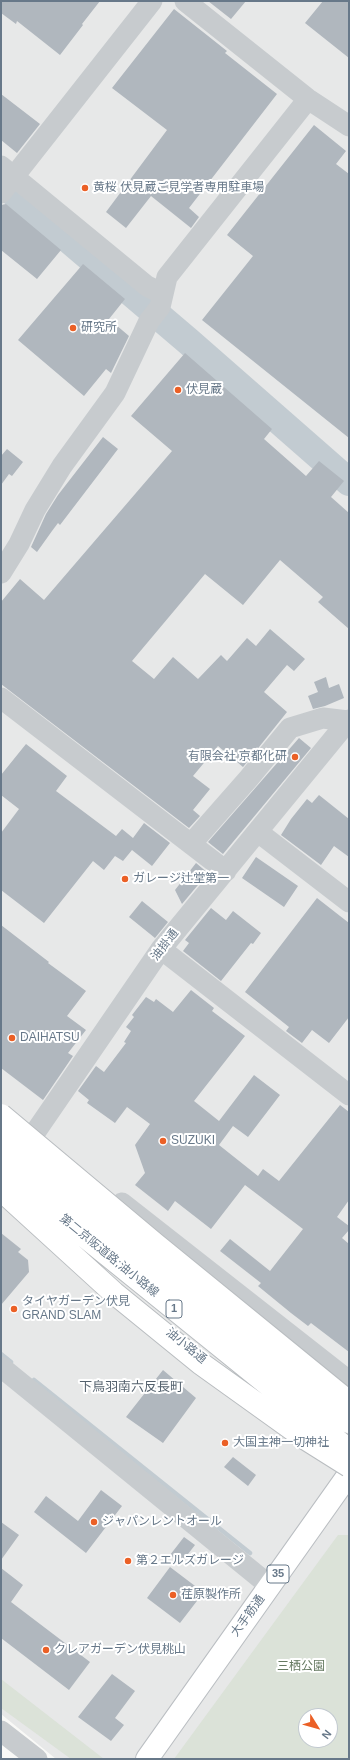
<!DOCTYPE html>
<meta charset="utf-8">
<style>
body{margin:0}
#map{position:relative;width:350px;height:1760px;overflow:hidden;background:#f9f9f7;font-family:Arial,sans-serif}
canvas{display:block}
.frame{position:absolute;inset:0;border:2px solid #677889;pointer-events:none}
.north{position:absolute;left:298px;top:1708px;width:40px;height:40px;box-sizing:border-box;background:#fff;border:1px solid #c2c9d0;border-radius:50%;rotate:127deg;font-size:11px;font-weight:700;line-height:16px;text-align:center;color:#677889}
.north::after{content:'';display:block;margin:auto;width:14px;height:18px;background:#eb6026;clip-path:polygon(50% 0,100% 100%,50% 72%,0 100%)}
</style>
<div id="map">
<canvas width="350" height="1760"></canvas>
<div class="frame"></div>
<div class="north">N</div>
</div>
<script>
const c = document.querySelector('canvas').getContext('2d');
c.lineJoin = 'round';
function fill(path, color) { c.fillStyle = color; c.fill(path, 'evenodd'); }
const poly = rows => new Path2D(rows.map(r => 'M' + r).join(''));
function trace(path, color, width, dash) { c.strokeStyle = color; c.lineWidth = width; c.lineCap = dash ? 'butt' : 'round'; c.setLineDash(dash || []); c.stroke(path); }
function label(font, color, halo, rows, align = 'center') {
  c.font = font + ' Arial,"Noto Sans JP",sans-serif'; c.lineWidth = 4; c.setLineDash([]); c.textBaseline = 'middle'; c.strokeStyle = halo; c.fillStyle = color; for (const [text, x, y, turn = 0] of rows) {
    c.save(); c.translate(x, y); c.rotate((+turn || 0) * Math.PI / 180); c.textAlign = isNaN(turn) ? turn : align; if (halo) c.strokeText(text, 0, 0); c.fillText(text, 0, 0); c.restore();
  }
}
const built = poly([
 [1,1,349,1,349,1759,56,1759,1,1714],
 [306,1716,330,1716,330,1740,306,1740]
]);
const green = poly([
 [338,1535,349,1535,349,1759,174,1759],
 [306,1716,330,1716,330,1740,306,1740],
 [1,1679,104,1759,71,1759,1,1708]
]);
const stream = poly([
 [1,1354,11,1362],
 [34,1380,250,1553]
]);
const river = poly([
 [1,182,188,341,349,482]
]);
const building = poly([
 [1,1,100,1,82,24,83,25,60,55,17,21,16,24,1,13],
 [208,1,246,1,231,19],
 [323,1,349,1,349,58,305,23],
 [174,9,227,51,225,53,277,94,189,208,199,217,191,228,151,196,126,228,106,212,167,130,112,88],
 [1,94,40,124,17,153,1,140],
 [314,125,346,151,336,164,349,174,349,438,202,320,253,256,227,235],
 [6,204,61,250,37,279,1,250,1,205],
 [83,264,125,299,109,319,129,336,111,373,106,369,84,396,18,340],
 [185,353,272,429,264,439,306,476,319,461,344,481,331,497,349,513,349,629,318,602,323,597,280,560,243,605,205,574,132,661,154,679,173,657,198,679,221,655,227,661,247,638,256,646,270,629,305,659,294,671,287,665,264,692,287,712,243,767,218,746,193,776,210,789,193,810,200,816,189,828,1,684,1,602,20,579,44,600,172,451,131,416],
 [103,437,118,449,60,525,58,523,52,531,37,552,31,547,46,514,58,495],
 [7,449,23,462,12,476,9,474,1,485,1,456],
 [326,677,329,688,339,684,344,698,325,706,313,709,308,696,318,692,314,682],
 [299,738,311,748,223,854,208,842],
 [26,744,67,776,56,791,116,836,122,829,133,838,144,823,170,843,152,866,132,850,123,861,115,856,104,870,93,861,44,923,1,890,1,833,19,809,1,795,1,775],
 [319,795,349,819,349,857,334,846,321,865,281,835,291,819,307,799,312,803],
 [256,857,298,886,284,907,242,878],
 [196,863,208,873,182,904,175,890],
 [317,898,349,923,349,1017,329,1043,312,1030,302,1043,286,1031,289,1027,245,992],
 [142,901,168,922,155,938,129,917],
 [211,908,226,920,233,911,261,933,253,944,251,943,221,981,183,951,189,943,185,940],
 [1,925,49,962,48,963,86,991,67,1016,86,1030,68,1053,73,1056,43,1100,1,1068],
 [191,990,214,1008,212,1011,245,1036,194,1101,219,1121,254,1075,280,1095,248,1137,233,1126,219,1145,258,1176,263,1169,279,1181,340,1105,349,1112,349,1200,337,1217,349,1226,349,1230,342,1238,349,1244,349,1352,311,1323,308,1326,291,1313,258,1286,261,1283,220,1251,230,1239,270,1271,303,1229,245,1185,211,1229,175,1201,168,1211,135,1185,145,1173,135,1145,150,1124,127,1107,115,1123,87,1103,89,1100,78,1091,96,1066,104,1072,126,1043,124,1042,131,1031,126,1027,134,1017,132,1015,146,997,154,1002,156,999,173,1012],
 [1,1233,21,1249,18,1252,28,1260,29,1272,1,1305],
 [163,1370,196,1398,163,1443,126,1417],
 [233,1457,256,1475,248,1486,224,1467],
 [101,1490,122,1506,86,1553,34,1512,46,1496,78,1521],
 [1,1522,19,1535,1,1560],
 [184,1537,195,1545,181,1563,170,1555],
 [170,1567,199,1589,195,1593,200,1597,180,1623,147,1598],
 [1,1568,23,1585,11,1602,90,1662,69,1690,1,1638],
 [112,1674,135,1691,115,1718,124,1725,111,1741,78,1717]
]);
const minor = poly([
 [185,1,308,99,349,126],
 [1,166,147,286,163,294],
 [1,193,152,1],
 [1,573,19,544,35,510,62,466,115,393,149,321,160,307,167,277,308,99],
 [1,698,226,871],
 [258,832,349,902],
 [191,844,249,778,290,728,323,718,348,721],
 [161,949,349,1095],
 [21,1153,161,949,349,720],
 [122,1203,349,1381],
 [1,1367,270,1586],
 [1,1731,37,1759]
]);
const major = poly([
 [147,1759,349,1474]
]);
const highwayBridge = poly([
 [1,1115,155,1244,349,1402],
 [1,1140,114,1236,349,1422],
 [1,1166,79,1232,349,1450],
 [1,1190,114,1293,200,1363,306,1439,349,1466]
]);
const markers = [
 [85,188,4,"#eb6026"],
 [73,328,4,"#eb6026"],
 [178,390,4,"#eb6026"],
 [295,757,4,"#eb6026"],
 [125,879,4,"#eb6026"],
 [12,1038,4,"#eb6026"],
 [163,1141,4,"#eb6026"],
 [14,1309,4,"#eb6026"],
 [225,1443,4,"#eb6026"],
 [94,1522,4,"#eb6026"],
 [128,1561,4,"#eb6026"],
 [173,1595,4,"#eb6026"],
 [46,1650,4,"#eb6026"]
];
const shields = [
 [174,1309,16],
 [278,1574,22]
];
const shieldNames = [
 ["1",174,1309],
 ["35",278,1574]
];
const poiNames = [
 ["黄桜 伏見蔵ご見学者専用駐車場",93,188],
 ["研究所",81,328],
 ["伏見蔵",186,390],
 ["有限会社 京都化研",287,757,"right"],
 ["ガレージ辻堂第一",133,879],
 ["DAIHATSU",20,1038],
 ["SUZUKI",171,1141],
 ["タイヤガーデン伏見",22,1302],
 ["GRAND SLAM",22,1316],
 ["大国主神一切神社",233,1443],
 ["ジャパンレントオール",102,1522],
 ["第２エルズガレージ",136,1561],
 ["荏原製作所",181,1595],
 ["クレアガーデン伏見桃山",54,1650]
];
const streetNames = [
 ["油掛通",165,945,-52],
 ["第二京阪道路;油小路線",109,1256,39],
 ["油小路通",186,1346,39],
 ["大手筋通",248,1616,-54]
];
const parkNames = [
 ["三栖公園",301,1667]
];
const neighbourhoodNames = [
 ["下鳥羽南六反長町",131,1387]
];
fill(built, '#e7e8e8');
fill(green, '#dbe2d8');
trace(stream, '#c2cbd1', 4.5);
trace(river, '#c2cbd1', 28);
fill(building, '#b0b7be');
trace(major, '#babec2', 24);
trace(minor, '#c7cbce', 21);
trace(major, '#fff', 22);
trace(highwayBridge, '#b9bdc0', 24, []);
trace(highwayBridge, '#fff', 22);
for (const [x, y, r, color] of markers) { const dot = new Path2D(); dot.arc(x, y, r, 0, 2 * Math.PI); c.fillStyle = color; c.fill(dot); trace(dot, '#fff', 1.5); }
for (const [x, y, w] of shields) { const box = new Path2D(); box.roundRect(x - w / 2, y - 9, w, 18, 3); c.fillStyle = '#fff'; c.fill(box); trace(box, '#677889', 1); }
label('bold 11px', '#677889', null, shieldNames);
label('12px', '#677889', '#fff', poiNames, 'left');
label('12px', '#677889', '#fff', streetNames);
label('12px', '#667a62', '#fff', parkNames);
label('13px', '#55626e', '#fff', neighbourhoodNames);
</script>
